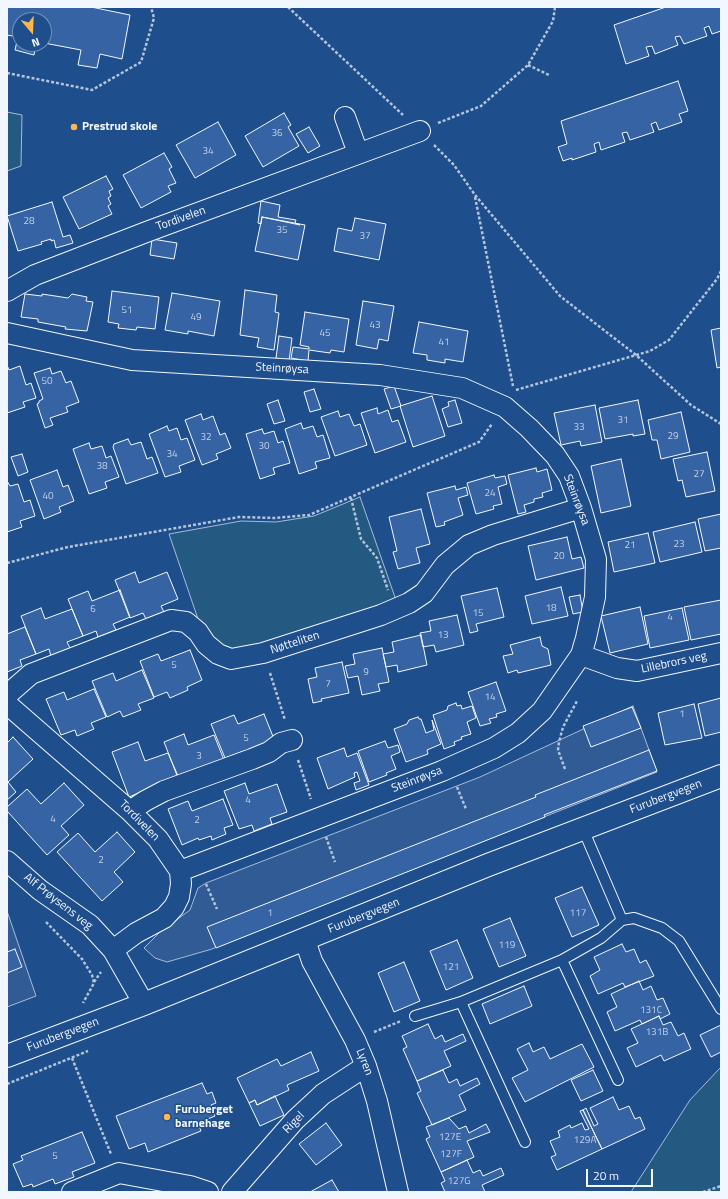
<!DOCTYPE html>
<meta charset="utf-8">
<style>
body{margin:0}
#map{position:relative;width:728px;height:1199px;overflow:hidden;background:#1f4e8c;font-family:"Titillium Web",sans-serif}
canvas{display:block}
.frame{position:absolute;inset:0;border:8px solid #f2f6ff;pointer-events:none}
.north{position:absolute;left:12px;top:12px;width:40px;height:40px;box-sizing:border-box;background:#1f4e8c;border:1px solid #7391ba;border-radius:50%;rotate:161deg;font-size:11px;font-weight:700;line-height:16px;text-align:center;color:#f2f6ff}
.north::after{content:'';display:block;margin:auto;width:14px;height:18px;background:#ffb74d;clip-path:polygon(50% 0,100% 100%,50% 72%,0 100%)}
.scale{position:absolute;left:586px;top:1169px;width:67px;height:18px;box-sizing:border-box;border:2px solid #f2f6ff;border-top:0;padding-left:5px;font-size:12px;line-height:14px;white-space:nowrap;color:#f2f6ff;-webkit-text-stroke:3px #1f4e8c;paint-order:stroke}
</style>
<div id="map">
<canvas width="728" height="1199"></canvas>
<div class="frame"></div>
<div class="north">N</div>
<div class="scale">20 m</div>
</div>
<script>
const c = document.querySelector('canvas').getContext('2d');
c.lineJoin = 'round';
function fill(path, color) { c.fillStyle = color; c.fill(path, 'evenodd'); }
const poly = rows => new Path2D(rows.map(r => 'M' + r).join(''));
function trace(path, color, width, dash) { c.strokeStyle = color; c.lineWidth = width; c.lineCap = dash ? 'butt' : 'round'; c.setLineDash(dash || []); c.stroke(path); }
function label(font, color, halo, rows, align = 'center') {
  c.font = font + ' "Titillium Web",sans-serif'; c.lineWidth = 3; c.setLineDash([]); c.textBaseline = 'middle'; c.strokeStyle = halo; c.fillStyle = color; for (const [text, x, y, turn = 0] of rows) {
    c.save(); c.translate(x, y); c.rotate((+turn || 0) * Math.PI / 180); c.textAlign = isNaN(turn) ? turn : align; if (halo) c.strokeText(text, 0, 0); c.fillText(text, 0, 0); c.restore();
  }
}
const green = poly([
 [7,112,22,115,21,166,7,171,7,112],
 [360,497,397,603,240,651,226,648,207,633,198,619,169,534,241,521,276,522,314,516,360,497],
 [721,1067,721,1192,631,1192,690,1100,721,1067]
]);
const parking = poly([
 [633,706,657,772,212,949,167,962,155,958,144,948,160,932,190,910,198,888,206,883,480,777,633,706],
 [7,911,36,996,7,1007,7,911]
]);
const building = poly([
 [7,7,91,7,130,15,122,59,100,54,97,68,78,65,81,50,44,43,44,20,20,20,20,44,36,44,34,55,15,50,18,37,7,35,7,7],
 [666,7,721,7,721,31,712,34,709,26,704,28,707,36,684,44,680,36,675,37,678,45,655,54,652,46,646,47,649,56,626,64,614,25,666,7],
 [678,81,688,111,679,114,682,122,659,130,656,122,651,124,654,132,630,140,627,132,622,133,625,142,601,150,599,142,594,144,596,152,572,160,572,158,563,161,558,147,567,144,561,121,678,81],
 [284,113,291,125,288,127,299,146,263,167,245,136,284,113],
 [218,122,236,155,195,178,176,145,218,122],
 [309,127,320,146,308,153,296,134,309,127],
 [164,153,172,167,169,169,176,183,168,186,171,192,141,208,123,175,164,153],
 [106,176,113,189,109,191,111,196,108,198,111,204,108,206,112,214,79,229,63,197,106,176],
 [261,201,280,205,278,217,296,220,295,223,300,225,262,217,261,224,258,223,261,201],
 [52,202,63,237,70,235,73,243,56,248,54,240,51,241,51,239,41,242,42,244,18,251,7,216,52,202],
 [262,217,305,225,298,260,255,251,262,217],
 [355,218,386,224,379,260,334,251,338,228,352,231,355,218],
 [152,239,177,243,174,259,150,255,152,239],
 [245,290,277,295,275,312,279,313,274,350,257,347,259,338,240,335,245,290],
 [112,291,159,297,155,329,137,327,136,330,118,328,119,324,108,322,112,291],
 [172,293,220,301,214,336,188,331,188,334,165,330,172,293],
 [25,294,42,296,42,294,68,298,72,294,87,297,86,301,93,302,87,331,65,329,66,327,38,322,38,319,21,317,25,294],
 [363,301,394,306,388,341,379,339,377,349,356,345,363,301],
 [305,312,349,319,344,352,331,350,330,353,309,350,308,361,291,358,293,347,309,349,309,347,300,345,305,312],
 [419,322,468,331,463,362,445,359,445,363,427,360,427,355,413,353,419,322],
 [721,328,721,367,717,368,711,330,721,328],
 [279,336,292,338,289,361,276,358,279,336],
 [7,365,9,370,20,366,26,385,31,383,36,398,23,402,25,407,7,413,7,365],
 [50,368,52,374,61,371,66,383,71,381,79,402,66,407,68,412,50,418,53,425,45,428,37,404,39,403,39,401,43,399,34,373,50,368],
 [394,386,401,406,391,409,384,389,394,386],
 [314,389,321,409,310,412,304,392,314,389],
 [432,396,445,436,413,447,400,406,432,396],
 [278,400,285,421,274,424,267,404,278,400],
 [455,400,462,423,448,427,442,409,449,406,448,402,455,400],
 [638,400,645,434,633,436,633,434,605,439,599,408,638,400],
 [595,405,602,442,581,446,580,441,561,445,554,413,595,405],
 [377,408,378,414,388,410,392,422,398,420,406,442,375,453,361,413,377,408],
 [338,411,340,417,349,414,354,426,360,424,367,445,335,456,321,417,338,411],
 [681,412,690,452,661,459,657,440,652,440,648,420,681,412],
 [201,414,203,420,213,416,220,435,225,433,231,448,216,454,218,459,202,465,185,420,201,414],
 [301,423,303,429,313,426,317,437,323,435,330,458,315,462,317,468,299,474,285,429,301,423],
 [167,426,169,431,177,428,181,440,187,438,195,460,179,466,181,472,165,477,149,434,167,426],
 [262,429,264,434,274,431,278,443,283,441,290,463,273,468,275,474,260,479,246,434,262,429],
 [128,439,131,445,141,442,147,459,152,457,158,473,126,484,113,447,114,444,128,439],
 [89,443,91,449,102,446,106,458,111,456,119,477,105,482,107,488,89,494,73,449,89,443],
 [707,452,715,491,686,497,682,480,678,481,673,459,707,452],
 [22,454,28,472,18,476,11,457,22,454],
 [621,459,631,506,601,513,591,466,621,459],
 [536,468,537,472,547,469,552,490,542,493,543,497,534,499,534,502,524,505,526,512,518,514,508,475,536,468],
 [57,470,63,487,68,485,74,501,59,507,61,512,44,519,30,480,57,470],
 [494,475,495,478,505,476,507,484,498,487,502,504,493,506,494,509,476,514,467,483,494,475],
 [7,481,10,486,18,484,24,502,30,500,35,516,20,521,22,527,7,532,7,481],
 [455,486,456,490,466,487,468,495,458,498,463,515,444,522,445,525,436,527,427,493,455,486],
 [421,509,430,544,416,548,420,563,398,569,393,552,397,551,389,517,421,509],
 [721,514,721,548,705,551,698,519,721,514],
 [695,522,702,552,660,562,653,532,695,522],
 [648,533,655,563,614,572,608,542,648,533],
 [567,537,572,559,581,557,584,568,536,580,528,546,567,537],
 [135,572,139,583,167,572,178,599,161,606,164,612,146,619,143,613,130,618,115,580,135,572],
 [561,587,568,616,532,624,525,596,561,587],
 [497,588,504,617,476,624,478,631,470,633,461,596,497,588],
 [120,590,130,617,113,624,116,630,98,637,96,631,83,636,68,599,88,591,92,601,120,590],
 [580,595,583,612,573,614,569,597,580,595],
 [721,600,721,634,691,640,684,607,721,600],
 [640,607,648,644,610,653,601,616,640,607],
 [41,608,45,619,72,609,83,636,67,642,70,648,51,656,49,649,36,654,21,616,41,608],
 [682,608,689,640,650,648,644,616,682,608],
 [457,615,464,645,436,652,434,645,423,647,420,633,431,631,429,621,457,615],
 [25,627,36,654,20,660,22,666,7,672,7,634,25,627],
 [421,635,427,665,398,672,397,665,386,667,383,654,394,652,392,642,421,635],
 [540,637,542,646,548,649,551,665,518,673,517,670,508,673,503,656,513,654,510,645,540,637],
 [382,648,389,682,378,684,380,691,362,695,358,676,348,678,345,666,355,664,353,654,382,648],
 [190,650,202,680,187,687,188,690,170,698,167,692,154,697,140,661,158,654,161,661,190,650],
 [342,662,349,693,321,699,322,701,313,703,308,679,317,677,315,668,342,662],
 [142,670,154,698,138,704,141,710,123,717,120,711,107,717,92,681,113,673,116,681,142,670],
 [496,682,506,711,496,714,497,717,489,719,491,723,480,726,468,692,496,682],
 [94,689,106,717,91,723,94,729,77,736,75,730,61,735,46,699,64,692,67,700,94,689],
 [721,698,721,732,705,736,698,704,721,698],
 [456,703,457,706,461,705,462,709,472,706,476,718,467,722,471,734,461,737,462,739,454,742,455,745,444,749,433,715,447,710,448,706,456,703],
 [694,704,702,738,665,745,658,713,694,704],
 [632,707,641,728,591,747,583,726,632,707],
 [264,714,274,739,262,744,265,750,246,757,244,751,225,758,211,724,234,715,238,724,264,714],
 [418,717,419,719,421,719,426,733,434,730,432,720,441,744,427,750,428,754,406,762,394,729,407,724,409,720,418,717],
 [184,734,188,745,214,735,224,760,178,778,164,742,184,734],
 [13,737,33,759,8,782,16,792,7,800,7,743,13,737],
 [385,741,388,748,398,745,400,752,391,756,396,769,386,773,387,775,369,782,358,751,385,741],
 [138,742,145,761,168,753,178,776,129,797,112,752,138,742],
 [344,748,347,757,357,753,369,785,356,790,354,783,360,781,357,772,354,773,355,777,328,789,317,758,344,748],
 [649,750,657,771,544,815,545,817,216,948,207,927,536,797,535,795,649,750],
 [64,783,84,805,61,826,69,835,47,855,7,811,7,807,27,789,41,804,64,783],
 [245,783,249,794,277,784,287,812,270,818,272,824,254,831,252,825,239,829,224,791,245,783],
 [223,799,233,825,224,828,226,834,212,840,211,836,199,840,198,838,182,845,168,809,188,801,192,811,223,799],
 [117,832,135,852,114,872,123,882,102,901,57,852,78,833,95,852,117,832],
 [582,887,599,925,572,937,555,898,582,887],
 [510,918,526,956,499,967,483,929,510,918],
 [457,940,473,978,446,990,430,951,457,940],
 [622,944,626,952,634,949,640,963,646,960,654,976,625,987,623,983,598,994,590,976,600,970,594,957,622,944],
 [15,949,22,967,7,973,7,952,15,949],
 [404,962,420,1001,394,1012,378,973,404,962],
 [639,981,643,990,651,986,657,1000,663,998,670,1014,660,1019,659,1016,642,1024,640,1020,615,1031,607,1012,617,1007,611,994,639,981],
 [524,986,532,1006,490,1024,482,1004,524,986],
 [659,1016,663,1025,671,1022,678,1036,684,1033,691,1049,664,1061,661,1055,636,1067,627,1048,638,1043,631,1029,659,1016],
 [428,1024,435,1039,442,1035,445,1042,463,1034,466,1041,444,1051,451,1066,417,1081,403,1049,407,1047,402,1036,428,1024],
 [721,1025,721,1052,711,1057,700,1035,721,1025],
 [529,1043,533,1052,544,1047,550,1059,582,1044,594,1067,525,1102,512,1078,528,1070,517,1049,529,1043],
 [311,1052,319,1071,287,1085,289,1090,257,1105,255,1100,249,1103,237,1078,277,1059,281,1066,311,1052],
 [443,1070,449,1083,457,1079,460,1086,477,1078,480,1084,459,1095,466,1110,432,1125,417,1093,421,1091,417,1081,443,1070],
 [593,1070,603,1091,581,1101,571,1080,593,1070],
 [202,1083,207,1094,212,1092,216,1103,211,1105,215,1116,198,1123,201,1131,148,1152,145,1143,129,1149,116,1116,202,1083],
 [275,1096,284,1115,260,1126,249,1103,255,1100,257,1105,275,1096],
 [613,1097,619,1110,629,1106,635,1119,640,1117,645,1129,602,1149,583,1110,586,1108,594,1126,598,1124,590,1108,613,1097],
 [583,1110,602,1149,557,1170,551,1157,556,1155,550,1141,560,1137,558,1131,570,1125,571,1128,582,1123,585,1130,589,1129,580,1111,583,1110],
 [449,1118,459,1129,466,1126,469,1133,486,1124,490,1132,467,1141,474,1157,441,1172,426,1139,430,1137,426,1127,449,1118],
 [326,1123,342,1145,316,1165,299,1144,326,1123],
 [82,1132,95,1163,72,1172,74,1177,55,1184,53,1179,33,1187,32,1184,23,1187,13,1164,23,1160,21,1156,82,1132],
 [467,1160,473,1173,480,1170,483,1176,501,1168,504,1175,482,1185,485,1192,445,1192,441,1183,445,1181,441,1172,467,1160],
 [332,1180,339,1192,310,1192,332,1180]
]);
const path = poly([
 [288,7,403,115],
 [528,65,549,75],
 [7,73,92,90,141,62,154,18,151,7],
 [438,123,481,106,528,65,553,21,555,7],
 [434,145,454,165,475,195,560,296,636,355,691,405,721,424],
 [475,197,513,386],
 [516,390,650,351,669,340,717,279,721,271],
 [351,498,361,539,377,558,388,590],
 [7,563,68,547,239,517,275,518,309,515,479,442,492,424],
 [270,673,285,720],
 [298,760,311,799],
 [565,769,558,750,559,742,563,727,577,701],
 [457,787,466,809],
 [326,837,335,862],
 [206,884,217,909],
 [46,922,82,959,92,975,94,983,83,1003],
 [94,982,101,972],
 [374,1032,401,1021],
 [72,1058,111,1154],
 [7,1084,88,1051],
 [703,1192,721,1186]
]);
const lane = poly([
 [583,829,622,920],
 [562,960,618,1080],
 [461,1002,525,1142],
 [415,1016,461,1002,562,960,601,938,622,920,634,918,662,928,679,941,721,1009]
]);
const street = poly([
 [345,117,358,153],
 [7,291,35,275,149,231,420,131],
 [7,333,132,360,380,375,462,388,505,407,529,428,555,455,569,476,581,508,596,559,595,597,586,638,581,655,542,711,518,733,494,748,442,771,180,871],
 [581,655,617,668,637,671,721,653],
 [7,695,31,674,171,620,186,622,198,632,206,644,218,654,231,659,263,653,381,615,409,603,424,593,445,565,469,545,493,535,581,508],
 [7,704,130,811,158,839,180,871,181,884,179,897,174,907,164,918,136,933,113,950],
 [130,811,145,801,164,791,252,759,269,752,281,743,292,740],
 [7,861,40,890,90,925,113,950,144,1004],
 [305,940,312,961,355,1040,366,1066,377,1101,398,1192],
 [72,1192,119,1173,190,1186,208,1192],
 [232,1192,295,1120,323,1094,366,1066]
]);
const secondary = poly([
 [7,1056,144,1004,488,865,721,776]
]);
const markers = [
 [74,127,4,"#ffb74d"],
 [167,1117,4,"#ffb74d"]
];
const numberNames = [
 ["36",277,134],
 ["34",208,152],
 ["28",29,222],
 ["35",282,231],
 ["37",365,237],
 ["51",127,311],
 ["49",196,318],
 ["43",375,326],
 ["45",325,334],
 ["41",444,343],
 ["50",47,382],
 ["31",623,421],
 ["33",579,428],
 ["29",673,437],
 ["32",206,438],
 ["30",264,447],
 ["34",172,455],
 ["38",102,467],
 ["27",699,475],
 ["24",490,494],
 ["40",48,497],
 ["23",679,545],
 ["21",630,546],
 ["20",559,557],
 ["18",551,609],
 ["6",93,610],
 ["15",478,614],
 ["4",670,618],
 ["13",443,636],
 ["5",174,666],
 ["9",366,673],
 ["7",328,685],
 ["14",490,698],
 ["1",682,715],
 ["5",246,739],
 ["3",199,757],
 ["4",248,801],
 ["4",53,820],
 ["2",197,821],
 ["2",101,861],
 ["1",270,914],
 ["117",578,914],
 ["119",507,946],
 ["121",451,968],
 ["131C",651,1011],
 ["131B",657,1033],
 ["127E",450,1138],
 ["129A",585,1141],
 ["127F",451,1155],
 ["5",55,1157],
 ["127G",459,1182]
];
const poiNames = [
 ["Prestrud skole",82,127],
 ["Furuberget",175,1110],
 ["barnehage",175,1124]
];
const streetNames = [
 ["Tordivelen",181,219,-20],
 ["Steinrøysa",282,369,3],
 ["Steinrøysa",576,500,69],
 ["Nøtteliten",295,643,-18],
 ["Lillebrors veg",674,663,-12],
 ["Steinrøysa",417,780,-21],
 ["Furubergvegen",666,797,-21],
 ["Tordivelen",139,821,45],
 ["Alf Prøysens veg",58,902,38],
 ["Furubergvegen",364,916,-22],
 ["Furubergvegen",63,1035,-21],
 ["Lyren",364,1062,69],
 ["Rigel",294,1123,-46]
];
fill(green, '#245a82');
trace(green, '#a8bbd7', 1);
fill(parking, '#305b95');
trace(parking, '#a8bbd7', 1);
fill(building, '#3563a3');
trace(building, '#f2f6ff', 1);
trace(lane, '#f2f6ff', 12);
trace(street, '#f2f6ff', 22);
trace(secondary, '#f2f6ff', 24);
trace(path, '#b3c4dc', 2.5, [3, 2]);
trace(lane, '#1f4e8c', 10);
trace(street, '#1f4e8c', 20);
trace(secondary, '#1f4e8c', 22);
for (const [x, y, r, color] of markers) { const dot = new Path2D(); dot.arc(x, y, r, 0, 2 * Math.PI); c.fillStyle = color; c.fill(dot); trace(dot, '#1f4e8c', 1.5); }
label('10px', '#c3d1e8', null, numberNames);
label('bold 12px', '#f2f6ff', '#1f4e8c', poiNames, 'left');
label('12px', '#f2f6ff', '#1f4e8c', streetNames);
</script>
